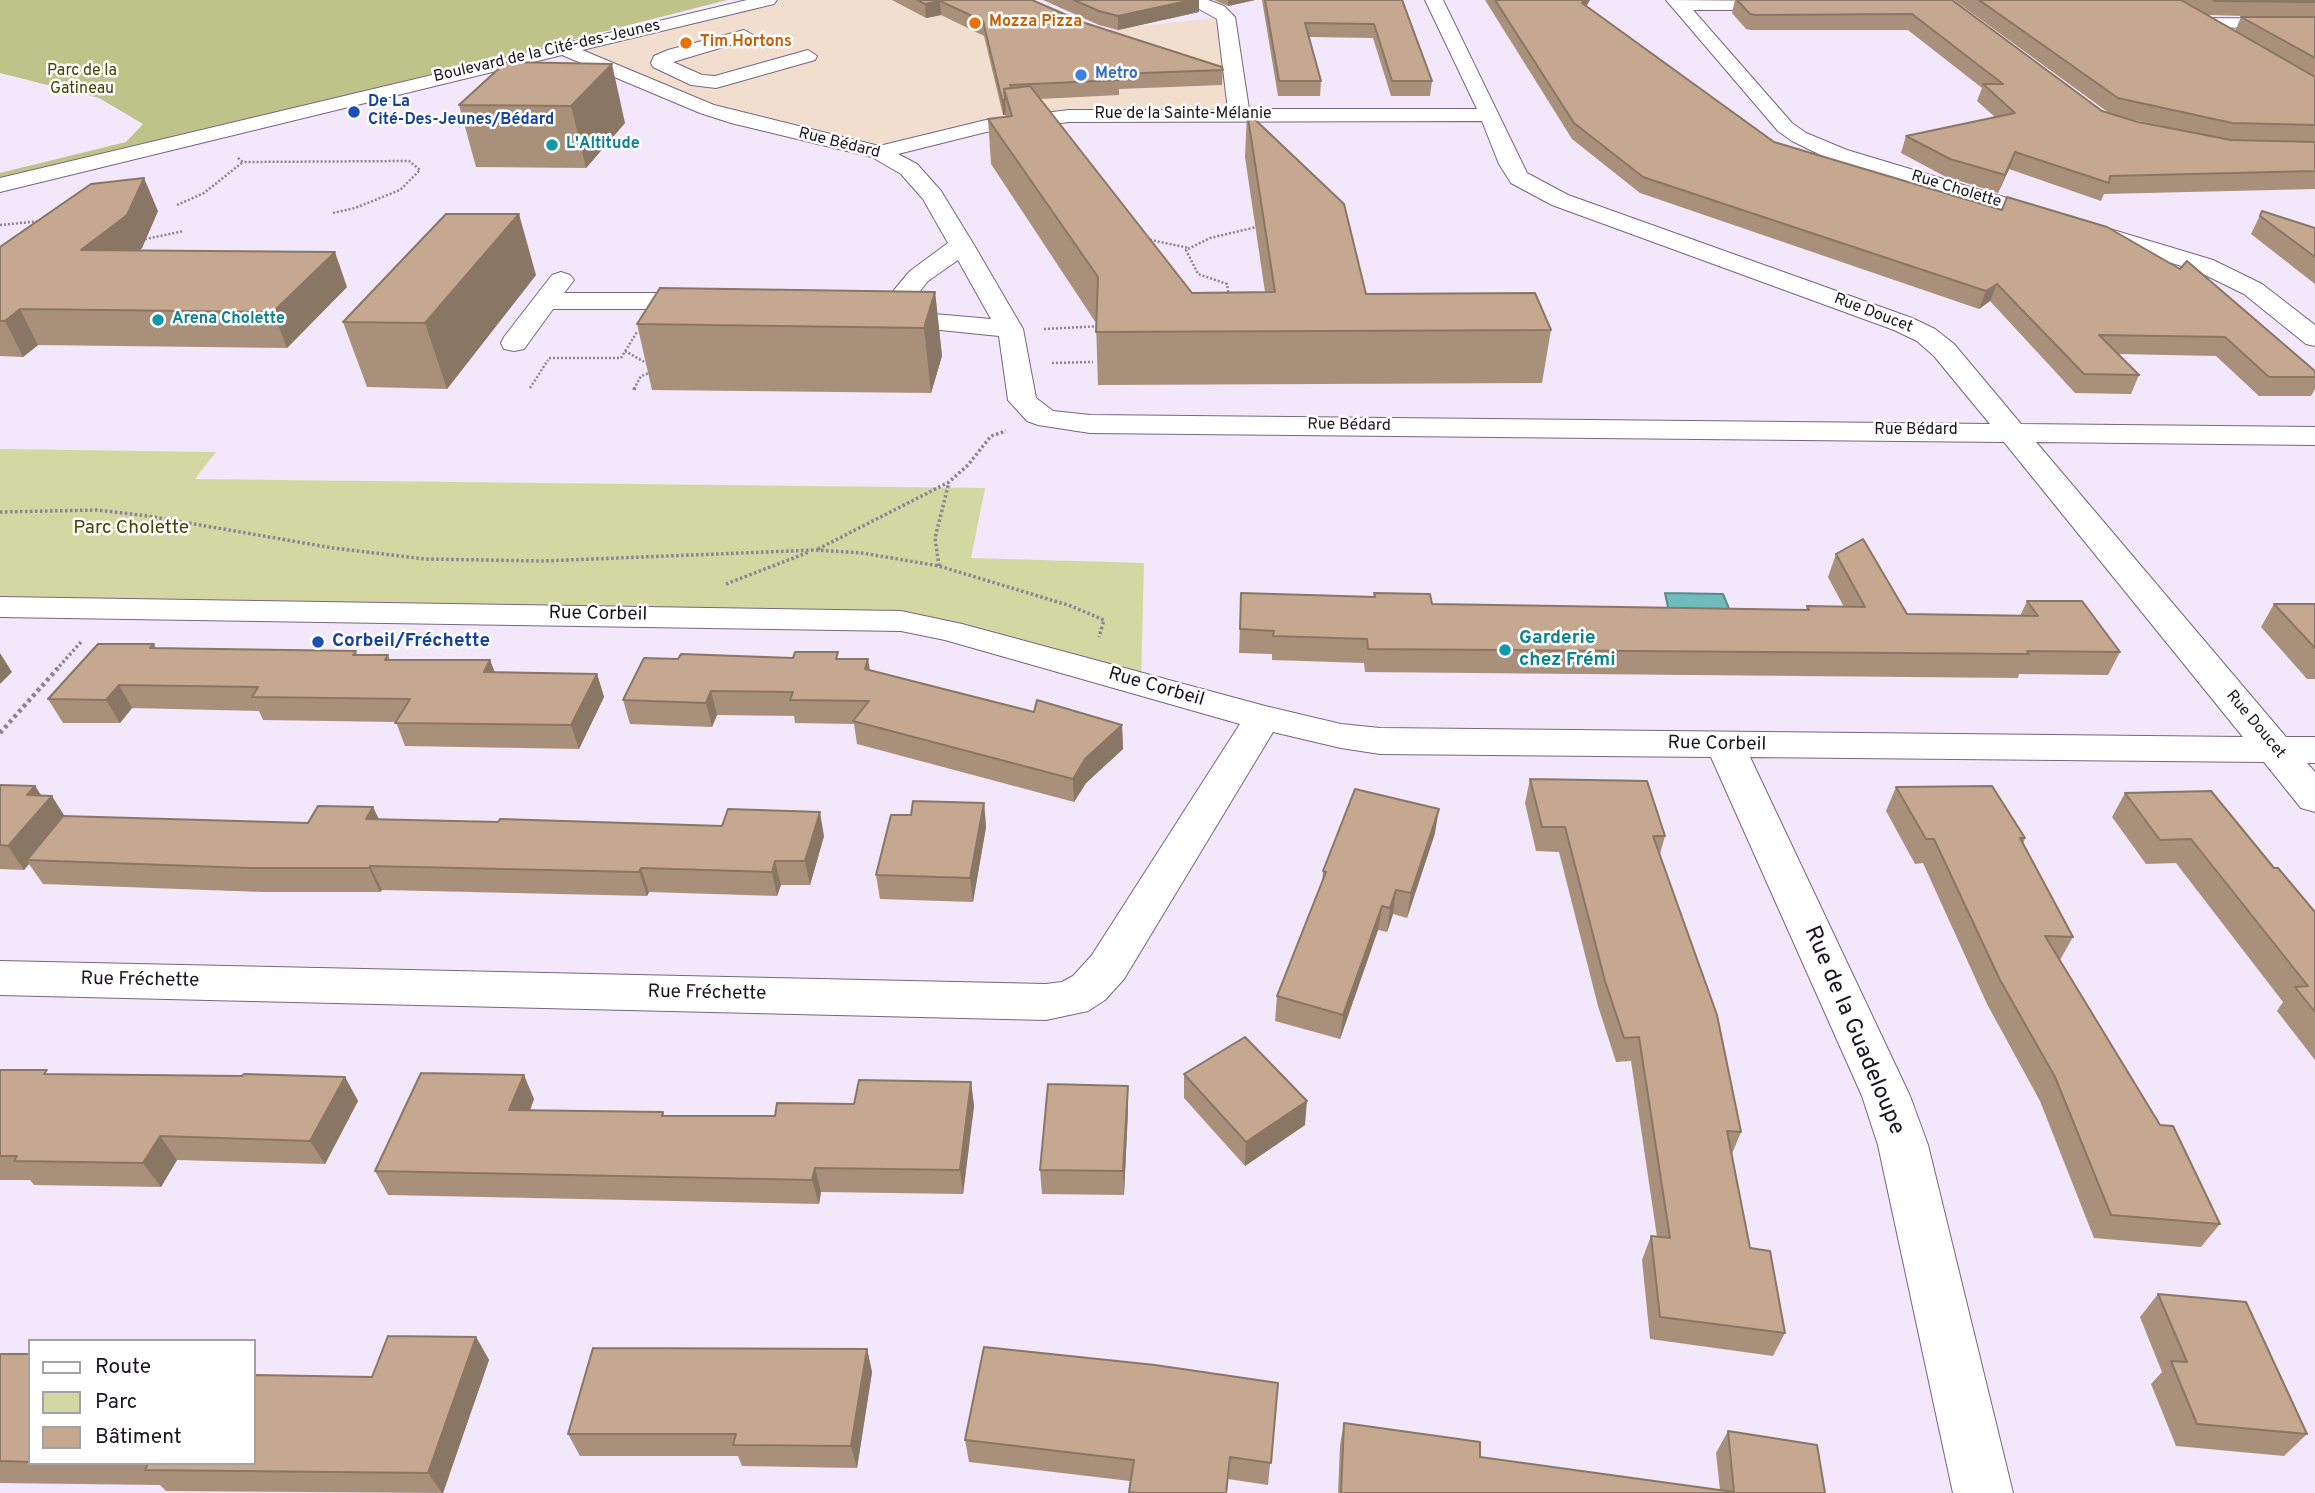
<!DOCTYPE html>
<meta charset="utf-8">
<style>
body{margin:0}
#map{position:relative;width:2315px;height:1493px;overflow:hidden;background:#f2e7fb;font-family:Overpass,sans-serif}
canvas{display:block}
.legend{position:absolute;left:28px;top:1339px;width:228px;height:126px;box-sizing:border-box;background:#fff;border:2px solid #a4a1a6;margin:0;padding:9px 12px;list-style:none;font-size:21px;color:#1c1521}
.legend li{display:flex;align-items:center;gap:14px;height:35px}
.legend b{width:35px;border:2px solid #a4a1a6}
</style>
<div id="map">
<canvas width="2315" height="1493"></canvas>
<ul class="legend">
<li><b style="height:9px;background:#fff"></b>Route</li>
<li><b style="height:19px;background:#d3d8a3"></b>Parc</li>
<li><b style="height:19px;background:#c5a88f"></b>Bâtiment</li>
</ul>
</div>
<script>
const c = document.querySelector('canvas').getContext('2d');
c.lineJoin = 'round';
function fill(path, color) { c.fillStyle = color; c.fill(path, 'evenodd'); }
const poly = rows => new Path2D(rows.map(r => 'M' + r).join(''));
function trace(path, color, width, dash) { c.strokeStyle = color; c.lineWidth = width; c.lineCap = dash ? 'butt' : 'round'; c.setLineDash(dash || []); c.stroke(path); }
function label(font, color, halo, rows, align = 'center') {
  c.font = font + ' Overpass,sans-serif'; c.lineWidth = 5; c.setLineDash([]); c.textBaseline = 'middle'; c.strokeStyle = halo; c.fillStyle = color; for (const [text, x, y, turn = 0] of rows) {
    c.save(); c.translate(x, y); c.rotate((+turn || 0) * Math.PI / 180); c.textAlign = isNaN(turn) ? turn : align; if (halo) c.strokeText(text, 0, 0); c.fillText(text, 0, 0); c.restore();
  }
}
const commercial = poly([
 [768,0,1023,0,1092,31,1226,17,1239,114,1069,116,879,152,738,119,561,48]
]);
const green = poly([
 [0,449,216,452,195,479,985,488,971,558,1144,563,1141,684,950,631,0,607]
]);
const forest = poly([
 [0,0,727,0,0,186,0,173,126,142,143,124,99,98,0,73]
]);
const water = poly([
 [1665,593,1723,594,1730,611,1669,612,1665,593]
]);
const pathFar2 = poly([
 [238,158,243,162,409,161,420,170,400,190,355,208,333,213],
 [177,205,204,193,243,162],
 [0,225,41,221],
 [1146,239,1189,248],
 [141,240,184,231],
 [1229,296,1227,284,1198,274,1186,250,1210,238,1261,226],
 [1044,329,1102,326],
 [625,351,650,365],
 [549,358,621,358,637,332],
 [1052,363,1093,362],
 [530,388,548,360],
 [634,389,641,376,652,372]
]);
const pathFar1 = poly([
 [634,390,635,387],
 [0,512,97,510,148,516,333,548,425,559,543,561,816,550,862,553,939,566,1071,606,1104,620,1099,637],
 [818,549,949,482,968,465,991,436,1006,431],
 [939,566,935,538,949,482],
 [726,584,809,552],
 [56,670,81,642]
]);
const path = poly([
 [0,733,58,668]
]);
const minor = poly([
 [747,0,777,0,774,4,582,50,714,105,879,146,986,120,1069,110,1228,110,1217,19,1183,0,1208,0,1224,6,1235,17,1249,109,1477,109,1425,0,1443,0,1527,173,1568,195,1912,318,1935,329,1954,344,2021,424,2315,427,2315,445,2036,442,2286,737,2315,737,2315,763,2307,763,2315,772,2315,812,2301,808,2264,762,1750,757,1910,1096,1928,1145,2013,1493,1953,1493,1878,1145,1862,1096,1711,757,1380,754,1341,748,1273,732,1124,979,1105,1000,1088,1011,1046,1020,0,995,0,961,1046,984,1062,982,1073,976,1092,955,1240,724,945,640,901,631,0,617,0,597,901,611,962,624,1265,706,1341,724,1380,728,2243,737,2004,442,1090,433,1038,425,1027,421,1008,400,999,336,921,328,899,320,891,308,894,290,910,271,948,243,923,199,901,174,872,157,731,123,700,113,562,55,0,192,0,178,747,0],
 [1482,121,1499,164,1511,183,1552,205,1894,330,1917,341,1934,356,1990,424,1090,415,1053,411,1036,398,1023,329,974,245,941,191,917,164,898,154,986,132,1069,122,1482,121],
 [958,260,991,319,934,314,917,308,920,291,928,281,958,260],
 [1666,0,1792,1,1795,5,1786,10,1693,10,1792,123,1806,133,1847,150,2213,260,2262,284,2315,325,2315,346,2306,344,2244,294,2195,270,1831,160,1792,141,1778,131,1666,0],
 [2204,18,2315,19,2315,29,2198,27,2195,23,2204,18],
 [744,30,753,35,750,39,673,62,702,75,715,76,808,50,817,56,815,60,716,88,691,85,653,67,651,63,654,56,668,50,744,30],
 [561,272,570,275,574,280,564,293,702,293,711,296,715,301,711,306,702,309,553,309,524,349,514,351,504,349,501,343,504,337,552,275,561,272]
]);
const wall = poly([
 [892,0,1032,0,1085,23,1223,70,1222,85,1119,89,1119,95,1040,99,1192,293,1265,292,1245,157,1247,112,1366,294,1551,330,1542,383,1098,385,1096,323,991,164,988,119,1006,117,1006,115,1003,115,984,36,941,15,926,18],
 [1043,0,1199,0,1199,12,1118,30,1099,25],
 [1214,0,1255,0,1228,6],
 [1262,0,1403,0,1432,81,1430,96,1391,96,1373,38,1309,37,1321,81,1320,96,1278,96],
 [1485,0,1590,0,1586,6,1774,142,2315,371,2315,389,2311,396,2259,396,2216,356,2118,354,2139,375,2131,394,2075,393,1990,301,1979,309,1640,193,1572,139],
 [1735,0,1952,0,2102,111,2109,113,1954,0,2315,0,2315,189,2104,194,2101,201,2009,169,1998,193,1944,176,1901,153,1906,136,1995,117,1977,101,1982,88,1908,30,1751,30,1746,29,1732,13],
 [2208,15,2278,17,2241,17,2235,31],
 [2126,118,2170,128,2138,122],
 [506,62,625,123,586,168,476,167,459,105],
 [158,211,142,248,140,250,347,287,287,348,38,345,23,357,0,356,0,247],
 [2262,211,2315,228,2315,284,2251,234],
 [536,275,447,389,367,387,343,322],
 [935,292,942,356,931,393,652,390,637,324],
 [1836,554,1907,614,2020,616,2027,601,2120,652,2108,675,2019,674,2018,678,1365,672,1364,663,1272,660,1272,654,1239,653,1241,593,1374,597,1374,593,1432,604,1806,610,1807,606,1844,607,1828,577],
 [2274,604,2315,604,2315,679,2307,679,2261,627],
 [154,644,156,648,356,651,357,655,388,655,390,660,490,660,494,672,597,674,604,697,579,749,405,746,396,722,263,720,259,711,132,708,120,723,63,723,48,699],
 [793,658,839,659,870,670,1034,712,1122,725,1123,749,1086,783,1074,802,857,744,854,724,795,723,794,716,717,715,712,727,630,724,623,700,678,659],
 [1530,779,1665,836,1660,854,1741,1132,1732,1154,1750,1248,1785,1333,1773,1356,1650,1339,1642,1260,1651,1236,1657,1237,1631,1061,1616,1062,1598,1006,1559,852,1536,851,1525,803],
 [0,785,35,786,41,795,65,816,308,823,373,807,379,819,824,836,810,885,781,885,777,896,649,892,647,896,382,890,380,892,262,892,43,884,29,864,24,870,0,869],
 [1896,787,2025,838,2023,844,2073,937,2060,960,2220,1224,2201,1247,2094,1238,2040,1101,1987,1004,1923,863,1915,864,1886,811],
 [2125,793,2274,868,2315,912,2315,1060,2277,1011,2283,1002,2176,863,2146,864,2112,817],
 [984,803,986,827,973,902,880,899,876,875,911,815],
 [1435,833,1407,918,1393,914,1387,932,1378,930,1340,1039,1275,1021,1277,996,1322,884,1323,871],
 [0,1070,50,1074,345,1077,358,1101,325,1164,177,1160,161,1187,34,1185,30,1180,0,1180],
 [1184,1074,1305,1125,1245,1166,1184,1098],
 [971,1082,974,1106,963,1194,821,1192,819,1204,388,1195,375,1171,534,1099,530,1111,663,1112,664,1116,775,1116,854,1104],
 [1128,1110,1124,1195,1042,1194,1040,1170],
 [2158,1294,2307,1434,2284,1456,2176,1446,2151,1384,2162,1372,2140,1317],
 [476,1337,489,1360,443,1493,166,1491,160,1485,0,1483,0,1354,30,1354,30,1463,254,1463,372,1377],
 [867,1349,872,1372,857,1468,742,1466,738,1456,580,1456,568,1434],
 [1278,1383,1268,1485,1228,1479,1227,1493,1129,1493,1130,1481,969,1462,965,1440],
 [1344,1423,1480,1457,1720,1490,1716,1453,1728,1431,1825,1493,1338,1493,1340,1445]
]);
const shadedWall = poly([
 [1192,0,1199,0,1199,12,1118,30,1118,16],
 [1228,0,1255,0,1228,6],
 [1584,0,1590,0,1580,17,1582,3],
 [940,1,941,15,926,18,925,4],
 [612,64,625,123,586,168,571,106],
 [1002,100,1005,100,1006,115,1003,115],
 [2015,152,2009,169,1998,193,2005,175],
 [144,178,158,211,142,248,97,284,81,250],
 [519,214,536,275,447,389,425,323],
 [335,252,347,287,287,348,273,312],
 [1997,284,1990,301,1979,309,1986,291],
 [935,292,942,356,931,393,924,328],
 [20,309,38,345,23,357,5,321],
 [0,653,12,672,0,684],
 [868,659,872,682,865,669],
 [490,660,499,683,484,672],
 [597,674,604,697,579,749,571,725],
 [119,685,132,708,120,723,106,700],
 [711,691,717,715,712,727,706,703],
 [1122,725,1123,749,1086,783,1074,802,1073,779,1085,759],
 [35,786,46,803,52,796,67,820,27,860,29,864,24,870,8,846,27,795],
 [984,803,986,827,973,902,970,878],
 [373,807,384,831,366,819],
 [1439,809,1435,833,1407,918,1411,893],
 [820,812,824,836,810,885,805,861],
 [775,861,781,885,777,896,772,872],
 [370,866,382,890,380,892,369,868],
 [641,868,649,892,647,896,639,872],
 [1396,890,1393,914,1387,932,1390,908],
 [1382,906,1378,930,1340,1039,1343,1015],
 [524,1075,534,1099,520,1134,509,1110],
 [345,1077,358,1101,325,1164,310,1141],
 [971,1082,974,1106,963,1194,960,1170],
 [1128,1086,1128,1110,1124,1195,1123,1171],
 [1307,1101,1305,1125,1245,1166,1246,1142],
 [160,1136,177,1160,161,1187,143,1163],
 [815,1168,821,1192,819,1204,812,1180],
 [476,1337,489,1360,443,1493,442,1493,428,1473],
 [867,1349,872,1372,857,1468,851,1446]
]);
const building = poly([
 [917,0,1032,0,1085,23,1222,67,1223,70,1118,74,1119,80,1010,85,1012,88,1004,89,1005,100,1002,100,983,21,940,1,925,4,917,0],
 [1074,0,1192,0,1118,16,1099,11,1074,0],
 [1265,0,1402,0,1432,81,1392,81,1374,24,1305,23,1321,81,1279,81,1265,0],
 [1495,0,1584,0,1582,3,1774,142,2002,210,2007,197,2107,227,2180,269,2187,261,2315,371,2315,377,2269,377,2225,337,2099,335,2139,375,2084,374,1997,284,1986,291,1643,177,1574,123,1495,0],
 [1737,0,1952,0,2102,111,2138,122,2231,140,2315,142,2315,171,2110,176,2109,183,2015,152,2005,175,1950,159,1906,136,2015,113,1983,84,2003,84,1912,14,1755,15,1750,14,1737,0],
 [1979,0,2181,0,2315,77,2315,125,2232,123,2118,98,1979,0],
 [2213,0,2315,0,2315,2,2214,1,2213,0],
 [2241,17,2315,17,2315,58,2241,17],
 [506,62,612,64,571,106,459,105,506,62],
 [1030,86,1192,293,1275,292,1247,112,1344,204,1366,294,1535,293,1551,330,1096,332,1098,277,988,119,1012,116,1004,89,1030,86],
 [144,178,127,215,81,250,335,252,273,312,20,309,5,321,0,321,0,247,91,184,144,178],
 [2262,211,2315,228,2315,257,2260,216,2262,211],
 [446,214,519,214,425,323,343,322,446,214],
 [660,288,935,292,924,328,637,324,660,288],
 [1863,539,1907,614,2038,616,2027,601,2082,601,2120,652,2027,651,2029,654,1368,649,1367,639,1273,636,1274,631,1240,629,1241,593,1375,597,1374,593,1430,594,1432,604,1809,610,1807,606,1865,607,1836,554,1863,539],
 [2274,604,2315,604,2315,648,2274,604],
 [98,644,154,644,150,648,356,651,353,655,388,655,385,660,490,660,484,672,597,674,571,725,395,723,410,699,252,697,258,687,119,685,106,700,48,699,98,644],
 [795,652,838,652,836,659,868,659,865,669,1034,712,1037,700,1122,725,1085,759,1073,779,853,721,869,701,790,700,793,692,711,691,706,703,623,700,644,658,678,659,681,654,793,658,795,652],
 [1530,779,1647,781,1665,836,1653,836,1717,1015,1741,1132,1727,1131,1750,1248,1770,1251,1785,1333,1660,1317,1651,1236,1670,1238,1639,1037,1624,1038,1605,981,1565,827,1542,827,1530,779],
 [0,785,35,786,27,795,52,796,8,846,0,845,0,785],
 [1992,786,2025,838,2020,838,2073,937,2045,936,2160,1125,2173,1126,2220,1224,2111,1215,2055,1077,2000,980,1934,839,1926,839,1896,787,1992,786],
 [1355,789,1439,809,1411,893,1396,890,1390,908,1382,906,1343,1015,1277,996,1326,872,1323,871,1355,789],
 [2211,791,2274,868,2278,868,2315,912,2315,1012,2295,987,2308,986,2191,839,2160,840,2125,793,2211,791],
 [913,801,984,803,970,878,876,875,891,815,911,815,913,801],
 [318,806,373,807,366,819,498,822,500,819,722,826,728,809,820,812,805,861,775,861,772,872,641,868,639,872,370,866,369,868,249,868,27,860,63,816,308,823,318,806],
 [1245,1037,1307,1101,1246,1142,1184,1074,1245,1037],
 [0,1070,47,1070,44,1074,242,1076,244,1074,345,1077,310,1141,160,1136,143,1163,14,1161,17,1156,0,1156,0,1070],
 [421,1073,524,1075,509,1110,663,1112,662,1116,775,1116,777,1103,854,1104,859,1080,971,1082,960,1170,815,1168,812,1180,375,1171,421,1073],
 [1048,1084,1128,1086,1123,1171,1040,1170,1048,1084],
 [2158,1294,2246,1302,2307,1434,2197,1424,2171,1361,2187,1362,2158,1294],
 [388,1336,476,1337,428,1473,145,1470,148,1463,254,1463,254,1375,372,1377,388,1336],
 [984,1347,1155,1365,1278,1383,1271,1463,1230,1457,1226,1493,1137,1493,1129,1492,1134,1460,965,1440,984,1347],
 [593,1348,867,1349,851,1446,733,1445,736,1434,568,1434,593,1348],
 [0,1354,30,1354,30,1462,0,1461,0,1354],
 [1344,1423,1480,1442,1480,1457,1734,1492,1728,1431,1817,1445,1825,1493,1341,1493,1344,1423]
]);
const markers = [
 [975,23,7,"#e8710a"],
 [686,43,7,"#e8710a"],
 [1081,75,7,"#3f7fe0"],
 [354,112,7,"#1a4fb4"],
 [552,145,7,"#0f9aa8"],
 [158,320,7,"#0f9aa8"],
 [318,642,7,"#1a4fb4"],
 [1505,650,7,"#0f9aa8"]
];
const farFoodnames = [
 ["Mozza Pizza",989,23],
 ["Tim Hortons",700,43]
];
const farStreetnames = [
 ["Boulevard de la Cité-des-Jeunes",547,52,-13],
 ["Rue de la Sainte-Mélanie",1183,115],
 ["Rue Bédard",839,144,14],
 ["Rue Cholette",1956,190,17],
 ["Rue Doucet",1873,314,21],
 ["Rue Bédard",1349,426,1],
 ["Rue Bédard",1916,431],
 ["Rue Doucet",2255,725,50]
];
const farParknames = [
 ["Parc de la",82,72],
 ["Gatineau",82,90]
];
const farShopnames = [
 ["Metro",1095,75]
];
const farTransitnames = [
 ["De La",368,103],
 ["Cité-Des-Jeunes/Bédard",368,121]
];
const farCulturenames = [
 ["L'Altitude",566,145],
 ["Arena Cholette",172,320]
];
const parkNames = [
 ["Parc Cholette",131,529]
];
const streetNames = [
 ["Rue Corbeil",598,615,1],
 ["Rue Corbeil",1156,688,16],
 ["Rue Corbeil",1717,745,1],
 ["Rue Fréchette",140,981,1],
 ["Rue Fréchette",707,994,1]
];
const cultureNames = [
 ["Garderie",1519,639],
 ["chez Frémi",1519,661]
];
const transitNames = [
 ["Corbeil/Fréchette",332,642]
];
const nearStreetnames = [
 ["Rue de la Guadeloupe",1853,1031,67]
];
fill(commercial, '#f2decf');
fill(green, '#d3d8a3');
fill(forest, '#bec38a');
fill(water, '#70bcbd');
trace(water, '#578a8e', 2);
trace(minor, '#776683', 2);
trace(pathFar2, '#8d8394', 2.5, [2, 2]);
trace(pathFar1, '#8d8394', 3.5, [2.5, 2.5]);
trace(path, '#8d8394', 4.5, [3.5, 3.5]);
fill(minor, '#fff');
fill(wall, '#a9907b');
fill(shadedWall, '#8a7664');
fill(building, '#c5a88f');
trace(building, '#8a7664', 2);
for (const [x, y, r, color] of markers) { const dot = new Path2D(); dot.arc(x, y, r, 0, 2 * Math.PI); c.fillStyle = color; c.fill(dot); trace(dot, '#fff', 2.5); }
label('bold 16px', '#c56008', '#fff', farFoodnames, 'left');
label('16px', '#1c1521', '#fff', farStreetnames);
label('16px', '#434500', '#fff', farParknames);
label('bold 16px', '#366cbe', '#fff', farShopnames, 'left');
label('bold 16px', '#164399', '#fff', farTransitnames, 'left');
label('bold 16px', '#0d838f', '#fff', farCulturenames, 'left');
label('19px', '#434500', '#fff', parkNames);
label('19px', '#1c1521', '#fff', streetNames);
label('bold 19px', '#0d838f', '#fff', cultureNames, 'left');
label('bold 19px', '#164399', '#fff', transitNames, 'left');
label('23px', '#1c1521', '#fff', nearStreetnames);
</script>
